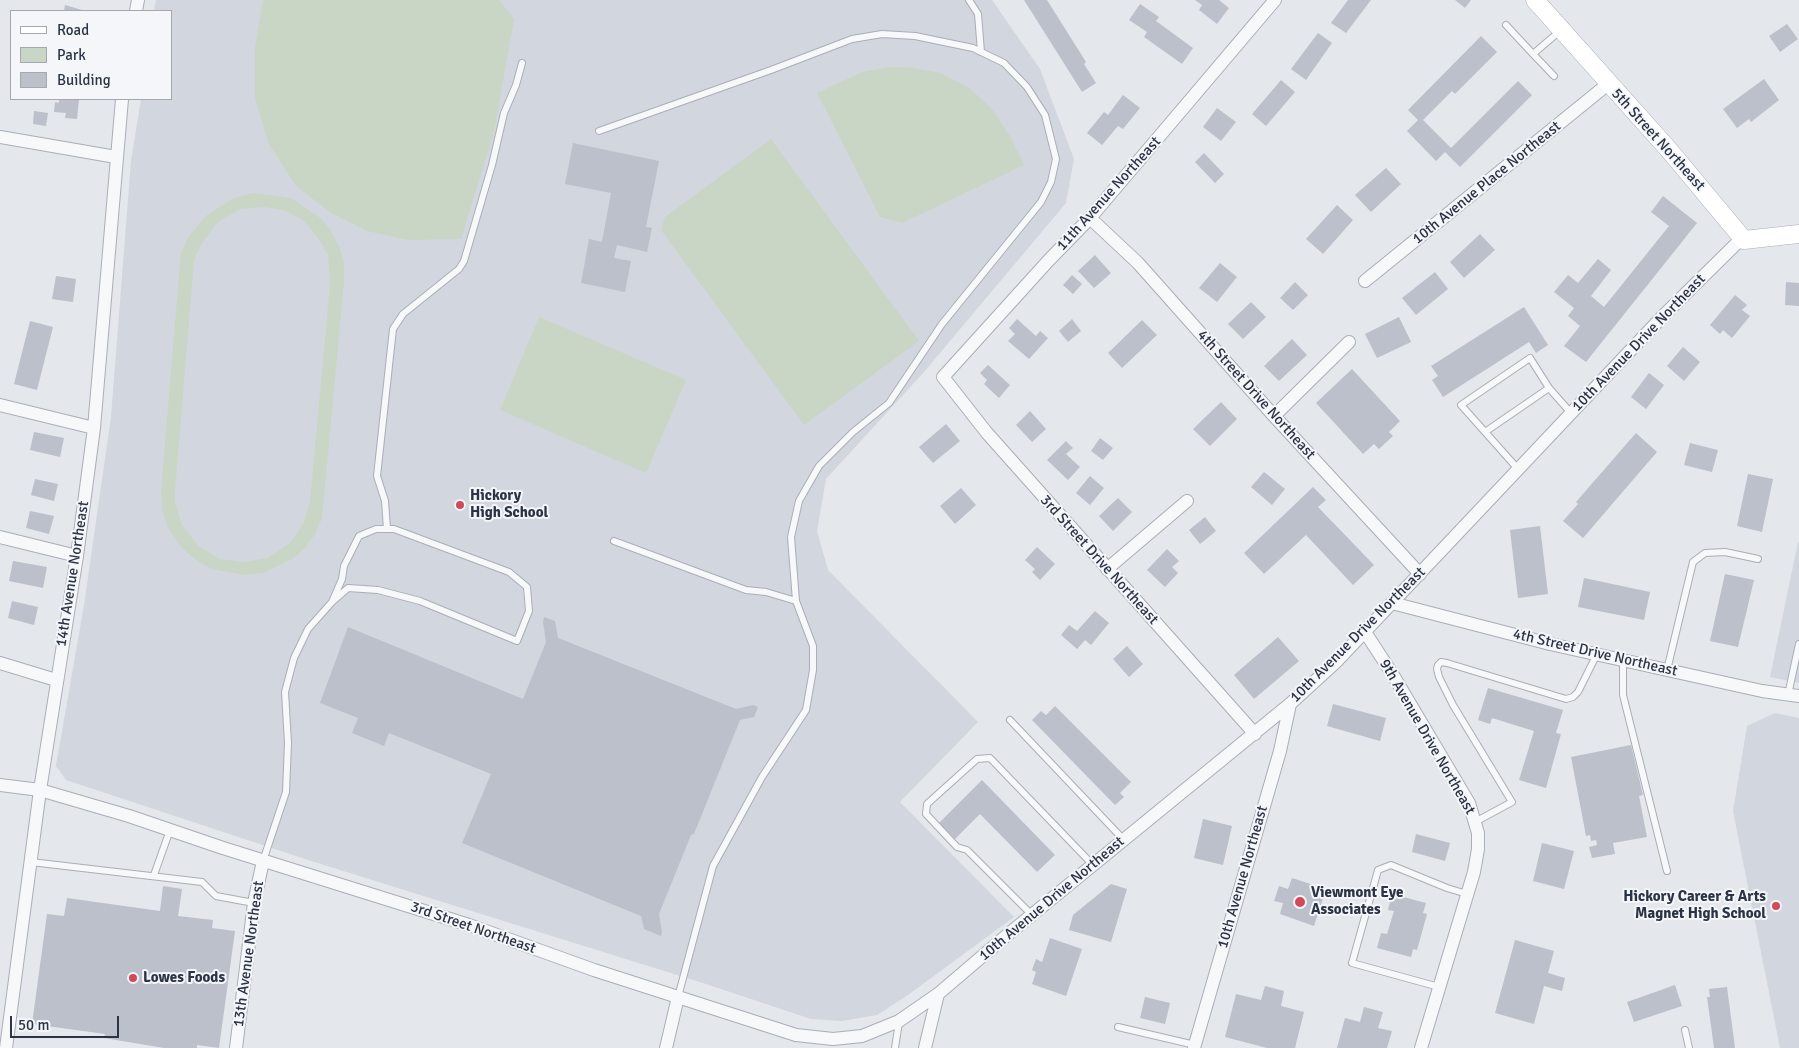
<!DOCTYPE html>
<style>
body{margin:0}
#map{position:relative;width:1799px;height:1048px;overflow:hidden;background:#e4e7ec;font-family:Signika,sans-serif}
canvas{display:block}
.legend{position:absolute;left:10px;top:10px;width:162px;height:90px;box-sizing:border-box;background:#f4f6f9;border:1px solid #a4a8b1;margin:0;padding:6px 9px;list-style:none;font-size:15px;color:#2b3445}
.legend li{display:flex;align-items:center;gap:10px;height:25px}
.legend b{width:25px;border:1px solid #a4a8b1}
.scale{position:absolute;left:10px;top:1016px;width:109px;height:22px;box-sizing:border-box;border:2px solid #2b3445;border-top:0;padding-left:6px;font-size:15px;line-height:18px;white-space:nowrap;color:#2b3445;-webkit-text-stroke:4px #f4f6f9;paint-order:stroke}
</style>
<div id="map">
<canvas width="1799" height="1048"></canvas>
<ul class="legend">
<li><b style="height:6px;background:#fff"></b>Road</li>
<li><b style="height:14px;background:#c9d6c5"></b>Park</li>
<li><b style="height:14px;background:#bbc0ca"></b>Building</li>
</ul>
<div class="scale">50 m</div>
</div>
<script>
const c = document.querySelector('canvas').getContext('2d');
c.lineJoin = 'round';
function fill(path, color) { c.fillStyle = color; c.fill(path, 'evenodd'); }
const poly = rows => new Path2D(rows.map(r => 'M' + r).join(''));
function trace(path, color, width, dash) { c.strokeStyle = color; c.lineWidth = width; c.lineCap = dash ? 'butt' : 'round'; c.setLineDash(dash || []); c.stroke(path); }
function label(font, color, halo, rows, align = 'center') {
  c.font = font + ' Signika,sans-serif'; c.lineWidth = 4; c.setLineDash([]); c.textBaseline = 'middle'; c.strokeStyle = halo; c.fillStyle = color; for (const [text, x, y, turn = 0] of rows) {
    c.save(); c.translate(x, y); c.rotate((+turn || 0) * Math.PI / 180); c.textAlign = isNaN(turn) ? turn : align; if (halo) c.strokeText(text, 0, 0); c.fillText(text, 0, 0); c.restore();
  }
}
const built = poly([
 [156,0,992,0,1040,69,1074,159,1066,203,924,372,826,479,817,531,828,570,978,722,900,802,1014,917,908,995,877,1015,842,1021,811,1019,706,984,308,860,66,780,56,766,84,605,111,417,131,161,141,99,171,99,171,11,154,11],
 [1798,542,1799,542,1799,683,1770,677],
 [1775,713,1799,718,1799,1048,1780,1048,1733,811,1747,726]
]);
const green = poly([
 [263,0,499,0,514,19,494,132,461,239,408,240,367,231,331,213,296,186,269,144,255,99,255,48],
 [891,67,914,68,940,73,968,87,991,108,1010,136,1024,165,902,223,880,217,817,93,862,72],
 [771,139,919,341,804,425,661,230,665,217],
 [253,193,291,198,322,219,333,234,340,249,344,264,344,282,322,518,315,534,305,548,292,559,263,573,245,575,212,569,196,560,180,546,167,526,162,509,161,491,181,252,189,236,207,215,234,198],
 [264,207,284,210,303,220,316,235,328,254,330,285,310,502,303,524,290,543,268,558,244,562,220,559,198,546,182,525,175,502,175,490,194,260,202,243,218,222,240,209],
 [539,317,686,380,646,473,500,410]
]);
const building = poly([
 [1024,0,1047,0,1086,62,1084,64,1096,83,1082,92],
 [1195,0,1219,0,1229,8,1217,24,1199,10,1202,5],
 [1348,0,1371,0,1346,33,1331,23],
 [1455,0,1471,0,1465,8],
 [1140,4,1159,17,1156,21,1193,48,1182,64,1144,37,1147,32,1129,20],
 [65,5,82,10,82,11,64,11],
 [1787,24,1798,39,1780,52,1769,36],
 [1318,33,1332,43,1306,80,1291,69],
 [1481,36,1497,52,1455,94,1452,91,1423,120,1451,148,1518,81,1532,95,1460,167,1445,152,1436,161,1407,131,1418,120,1408,110],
 [1764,79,1779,100,1751,122,1749,119,1737,128,1723,109],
 [1281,80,1295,92,1266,126,1252,114],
 [1123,95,1140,108,1123,129,1118,126,1102,145,1087,133,1104,112,1108,115],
 [59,99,79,99,77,119,65,118,66,113,54,112,55,102,59,103],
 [1217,108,1236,122,1221,141,1203,127],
 [34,111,48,113,46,126,33,124],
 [573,143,659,161,646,227,652,228,647,252,617,245,614,258,631,261,625,292,581,283,589,239,602,242,611,193,565,184],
 [1204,153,1224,174,1215,183,1195,162],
 [1386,168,1401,184,1371,212,1355,195],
 [1663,196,1697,223,1586,362,1564,346,1580,326,1568,316,1574,308,1554,292,1568,275,1578,283,1598,259,1611,270,1591,296,1604,307,1669,226,1651,212],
 [1337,205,1353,220,1323,254,1306,239],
 [1480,234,1495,250,1464,278,1450,262],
 [1095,255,1111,273,1094,288,1078,271],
 [1220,263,1237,277,1217,302,1199,288],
 [1435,272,1448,289,1416,315,1402,298],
 [1072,275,1082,284,1073,294,1063,285],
 [56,276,76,279,73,302,52,299],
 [1295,282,1308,295,1293,310,1280,298],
 [1786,282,1799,283,1799,306,1785,305],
 [1735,295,1747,305,1742,310,1750,316,1732,338,1723,330,1720,334,1710,325],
 [1251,302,1266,317,1243,339,1228,324],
 [1524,307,1548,345,1536,353,1529,342,1443,397,1432,380,1438,376,1431,366],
 [1399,317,1411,342,1377,358,1365,334],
 [1017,319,1036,336,1040,331,1048,338,1029,359,1008,341,1015,334,1009,328],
 [1072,319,1081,331,1068,342,1059,331],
 [1142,320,1157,335,1122,368,1108,353],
 [30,321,53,327,37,390,14,384],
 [1292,339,1307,355,1279,381,1264,366],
 [1683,347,1700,362,1684,381,1667,366],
 [988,365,1010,385,999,398,984,384,987,380,980,373],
 [1352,369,1400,421,1389,432,1393,436,1379,449,1374,444,1363,454,1316,403],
 [1649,373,1664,385,1646,409,1631,397],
 [1221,402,1237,419,1210,446,1193,429],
 [1030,411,1046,429,1032,442,1016,425],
 [946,424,960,441,933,463,919,447],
 [34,432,64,438,60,457,30,450],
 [1636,433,1657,452,1583,538,1563,521,1578,504,1576,502],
 [1100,438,1113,448,1103,460,1091,451],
 [1066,441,1073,448,1066,454,1080,467,1068,480,1047,460],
 [1690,443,1718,450,1712,472,1684,465],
 [1264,472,1285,489,1272,505,1251,487],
 [1748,474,1773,479,1762,532,1737,526],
 [1090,476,1104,488,1090,505,1076,493],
 [35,479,58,484,54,501,31,495],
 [1313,487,1326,500,1318,507,1374,565,1353,585,1306,535,1264,574,1244,553],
 [961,488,976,505,955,524,940,506],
 [1118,498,1132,512,1113,531,1099,516],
 [30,511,54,516,49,534,26,528],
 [1205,517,1216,531,1200,544,1189,530],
 [1540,526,1548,594,1518,598,1510,530],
 [1037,547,1055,564,1040,580,1032,572,1035,569,1025,560],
 [1167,549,1179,561,1172,567,1178,573,1165,587,1147,570],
 [13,561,47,567,43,588,9,581],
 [1725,574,1754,580,1738,647,1710,641],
 [1584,578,1650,592,1644,620,1578,607],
 [12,601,38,607,34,625,8,618],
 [1095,611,1109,623,1091,645,1085,640,1077,649,1061,635,1069,625,1077,631],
 [544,617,555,621,558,638,736,709,753,705,758,707,754,717,740,720,694,834,691,835,659,914,662,932,661,936,644,929,641,916,462,843,491,774,389,733,384,746,352,733,358,718,320,703,348,627,523,699,546,642,543,622],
 [1278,637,1299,661,1254,699,1234,675],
 [1127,646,1143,664,1129,677,1113,659],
 [1488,688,1563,710,1556,733,1561,734,1546,788,1519,780,1534,731,1492,718,1490,724,1478,720],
 [1333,704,1386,718,1380,741,1327,726],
 [1055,706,1131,782,1120,793,1124,797,1115,805,1032,720,1041,711,1046,715],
 [1631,745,1643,795,1639,796,1647,837,1613,843,1615,854,1592,858,1589,847,1597,845,1596,840,1591,841,1590,835,1586,836,1571,757],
 [982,780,1055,855,1037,872,980,814,955,839,939,823],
 [1203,819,1232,826,1223,865,1194,858],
 [1416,834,1450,843,1445,861,1412,852],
 [1542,843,1574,851,1564,889,1533,881],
 [1292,878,1326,889,1314,926,1280,914,1283,903,1274,901,1279,886,1288,889],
 [1111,884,1127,889,1111,942,1069,930,1073,915],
 [163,886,182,889,178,916,213,920,212,928,235,931,219,1048,197,1045,197,1048,164,1048,104,1038,105,1034,32,1024,47,914,64,916,67,898,160,911],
 [1392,894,1426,903,1423,913,1427,914,1417,950,1413,949,1411,957,1377,948,1381,933,1387,934,1394,911,1388,910],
 [1050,938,1082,949,1066,996,1032,984,1036,972,1032,970,1036,959,1042,962],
 [1515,940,1554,951,1548,973,1565,978,1562,991,1544,986,1534,1024,1495,1013],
 [1675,985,1682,1006,1634,1022,1627,1002],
 [1265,986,1284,991,1281,1006,1304,1012,1295,1048,1267,1048,1225,1037,1236,994,1261,1000],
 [1727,987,1735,1048,1714,1048,1707,997,1710,997,1709,989],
 [1145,997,1170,1003,1165,1024,1140,1018],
 [1364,1007,1383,1012,1378,1028,1392,1031,1387,1048,1337,1048,1345,1018,1360,1022]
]);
const lane = poly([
 [969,0,978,14,981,52],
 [1506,25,1533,54,1560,31],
 [1533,54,1554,76],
 [599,131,771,70,852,39,882,34,915,36,973,48,1004,63,1027,87,1045,115,1056,159,1051,182,1041,202,942,324,889,403,853,432,819,466,799,501,791,537,796,601,813,646,813,670,806,710,762,777,713,866,678,997],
 [1485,432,1549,388],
 [1518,469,1461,405,1530,358,1549,388,1571,413],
 [387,529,385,501,377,476,393,329,403,314,459,269,464,261,492,165,504,113,516,85,522,63],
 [614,541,746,590,766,592,796,601],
 [1623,660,1623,695,1667,871],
 [1667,670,1693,562,1705,553,1725,552,1758,559],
 [1788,695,1799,644],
 [1010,720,1123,839],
 [1475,822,1512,802,1453,705,1439,677,1437,669,1438,665,1441,662,1447,663,1566,699,1573,697,1578,692,1597,654],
 [263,861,286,792,288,743,285,692,294,658,308,629,332,602,348,588,378,590,420,601,517,641,529,611,527,587,509,572,394,529,376,529,359,536,344,566,342,579,332,602],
 [31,862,202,882,216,896,254,903],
 [154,875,170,830],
 [1032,915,967,850,957,847,926,814,927,804,977,759,990,758,1093,865],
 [1439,987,1352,963,1378,870,1391,865,1447,888,1467,894],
 [1118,1027,1195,1045],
 [1685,1030,1689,1048],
 [895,1048,899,1022]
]);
const street = poly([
 [136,11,138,0],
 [0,137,116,157],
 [1090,218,1138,263,1274,416,1420,574],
 [1365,281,1608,84],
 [0,405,94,428],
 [1274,416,1349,342],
 [0,537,77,556],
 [1107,569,1187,501],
 [1392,603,1550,644,1762,691,1799,696],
 [1365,632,1393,675,1469,803,1478,833,1478,849,1474,872,1421,1048],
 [0,663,56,680],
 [1255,734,987,433,943,377,1049,260,1090,218,1275,0],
 [0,785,40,790,129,816,223,848,469,925,594,970,796,1035,833,1039,862,1036,899,1021,938,994,1006,936,1290,704,1338,660,1661,318,1737,243,1744,240],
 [6,1048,40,790,77,556,94,428,122,99],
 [236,1048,254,903,263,861],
 [666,1048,678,997],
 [925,1048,938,994],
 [1194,1048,1280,751,1290,704]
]);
const secondary = poly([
 [1535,0,1669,150,1744,240,1799,234]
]);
const markers = [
 [460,505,5,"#d1495b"],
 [1300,902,6,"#d1495b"],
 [1776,906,5,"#d1495b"],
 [133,978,5,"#d1495b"]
];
const streetNames = [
 ["5th Street Northeast",1658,140,48],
 ["10th Avenue Place Northeast",1487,183,-39],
 ["11th Avenue Northeast",1109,194,-48],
 ["10th Avenue Drive Northeast",1639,343,-46],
 ["4th Street Drive Northeast",1256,395,48],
 ["3rd Street Drive Northeast",1099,560,48],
 ["14th Avenue Northeast",73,574,-81],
 ["10th Avenue Drive Northeast",1358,635,-45],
 ["4th Street Drive Northeast",1595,653,13],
 ["9th Avenue Drive Northeast",1427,737,60],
 ["10th Avenue Northeast",1243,877,-74],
 ["10th Avenue Drive Northeast",1052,899,-40],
 ["3rd Street Northeast",473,928,19],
 ["13th Avenue Northeast",249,954,-82]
];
const poiNames = [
 ["Hickory",470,496],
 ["High School",470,513],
 ["Viewmont Eye",1311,893],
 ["Associates",1311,910],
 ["Hickory Career & Arts",1766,897,"right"],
 ["Magnet High School",1766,914,"right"],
 ["Lowes Foods",143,978]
];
fill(built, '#d2d6de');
fill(green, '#c9d6c5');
fill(building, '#bbc0ca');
trace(lane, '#a9aeb7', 8);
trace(street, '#a9aeb7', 14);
trace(secondary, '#a9aeb7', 19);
trace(lane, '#f7f8fa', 6);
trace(street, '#f7f8fa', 12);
trace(secondary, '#fff', 18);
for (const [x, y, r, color] of markers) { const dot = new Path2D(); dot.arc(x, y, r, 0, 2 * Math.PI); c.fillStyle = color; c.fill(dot); trace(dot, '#f4f6f9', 2); }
label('15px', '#2b3445', '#f4f6f9', streetNames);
label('bold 15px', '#2b3445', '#f4f6f9', poiNames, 'left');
</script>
